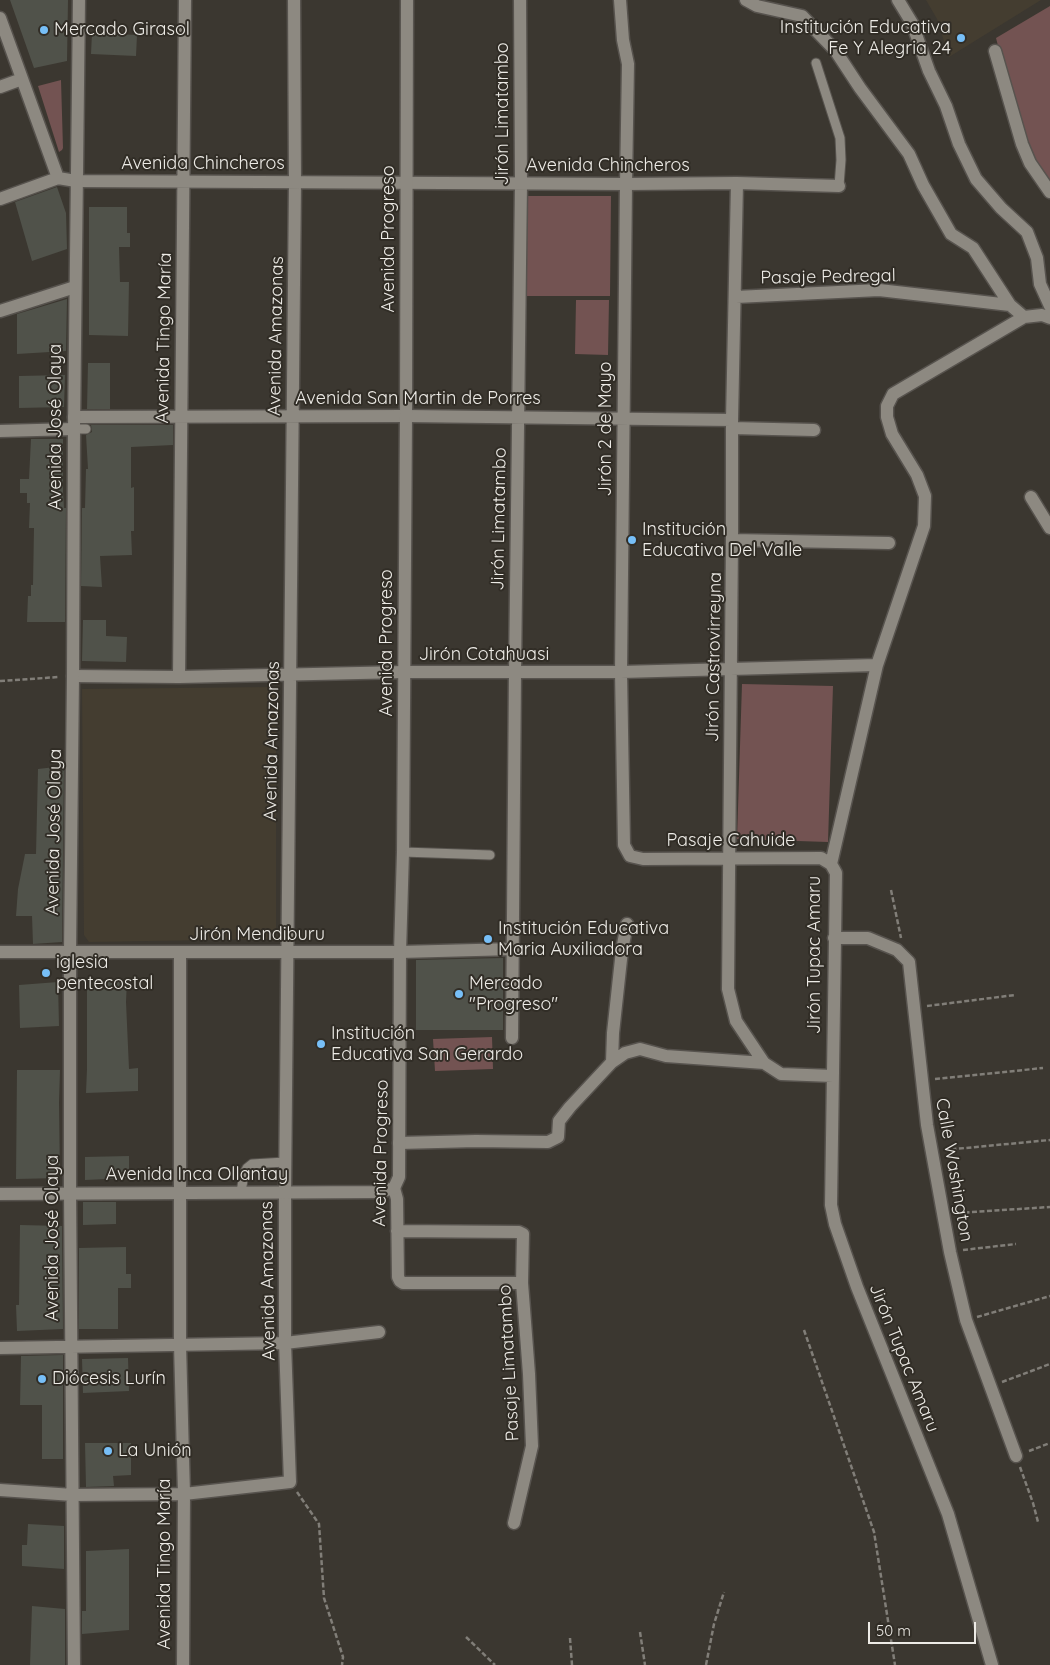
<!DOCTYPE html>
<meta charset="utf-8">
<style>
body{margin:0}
#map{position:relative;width:1050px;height:1665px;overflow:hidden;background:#3b3730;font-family:Quicksand,sans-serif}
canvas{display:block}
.scale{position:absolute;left:868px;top:1622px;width:108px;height:22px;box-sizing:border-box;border:2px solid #edebe6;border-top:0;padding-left:6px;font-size:15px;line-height:18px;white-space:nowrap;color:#edebe6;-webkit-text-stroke:4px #312d26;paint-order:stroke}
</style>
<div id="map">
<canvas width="1050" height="1665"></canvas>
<div class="scale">50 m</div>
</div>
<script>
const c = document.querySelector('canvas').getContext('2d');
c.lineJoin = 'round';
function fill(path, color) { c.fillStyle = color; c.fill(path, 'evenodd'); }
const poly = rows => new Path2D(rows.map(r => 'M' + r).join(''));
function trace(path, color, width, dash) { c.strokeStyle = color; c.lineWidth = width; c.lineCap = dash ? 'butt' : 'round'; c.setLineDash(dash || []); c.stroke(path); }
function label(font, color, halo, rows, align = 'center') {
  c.font = font + ' Quicksand,sans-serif'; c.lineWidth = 4; c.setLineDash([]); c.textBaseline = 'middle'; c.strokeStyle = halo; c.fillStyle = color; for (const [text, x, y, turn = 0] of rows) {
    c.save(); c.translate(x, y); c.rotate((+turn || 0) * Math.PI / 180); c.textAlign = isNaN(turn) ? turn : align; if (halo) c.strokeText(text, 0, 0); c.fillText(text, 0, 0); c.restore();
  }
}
const built = poly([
 [926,0,1041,0,949,57,937,19],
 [274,687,276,690,276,935,269,939,89,942,84,935,82,689]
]);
const green = poly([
 [1050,6,1050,186,1034,163,1011,97,996,38],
 [61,80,63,148,62,150,59,152,38,86],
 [522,196,611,196,610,296,521,296],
 [576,300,609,300,608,355,575,354],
 [742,684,833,686,828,842,737,839],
 [492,1037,493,1069,435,1071,433,1039]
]);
const building = poly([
 [10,0,68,0,67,61,34,68],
 [92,33,137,35,136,56,91,54],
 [57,187,66,213,67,249,32,261,15,202],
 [89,207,127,207,127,233,130,233,130,247,119,247,120,282,129,282,128,336,89,335],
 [67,299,66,351,17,354,17,314],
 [88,363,110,363,110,409,87,409],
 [65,375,64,407,19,408,19,376],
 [91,425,173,425,173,445,131,447,131,488,134,487,134,531,131,531,132,555,100,556,102,587,81,586,82,508,85,508,86,469,88,469,86,435,92,432],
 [31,439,63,439,63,491,64,508,66,508,65,622,27,622,28,596,31,596,31,585,33,585,34,528,29,528,30,503,27,503,27,493,20,493,20,479,29,479],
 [83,620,106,620,106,636,127,637,126,662,82,661],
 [64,766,62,942,33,944,32,916,16,916,18,889,25,854,36,854,38,769],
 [503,958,503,1030,416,1030,416,960],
 [127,980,126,1002,129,1069,138,1068,138,1091,86,1093,87,1069,87,983],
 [58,982,59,1026,20,1028,19,985],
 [17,1070,60,1070,59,1102,60,1178,16,1179],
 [129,1156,129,1178,85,1180,85,1157],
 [83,1202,116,1202,116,1224,83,1225],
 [20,1225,62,1226,63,1329,17,1331,16,1305,19,1305],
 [126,1247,126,1274,131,1274,131,1288,118,1288,118,1329,79,1329,79,1248],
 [63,1355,63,1459,42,1459,42,1405,20,1405,21,1356],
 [128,1358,129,1391,83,1393,82,1359],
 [85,1443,131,1443,131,1475,113,1476,114,1486,86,1487],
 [28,1524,64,1526,64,1569,22,1566,22,1545,27,1545],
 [129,1549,129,1630,82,1634,82,1611,86,1611,86,1551],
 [32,1606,65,1609,65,1665,30,1665]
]);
const path = poly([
 [0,681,59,677],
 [891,890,901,938],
 [927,1006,1015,995],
 [935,1079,1043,1068],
 [944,1150,1050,1140],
 [957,1213,1050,1207],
 [963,1250,1016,1244],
 [977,1317,1050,1296],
 [804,1330,874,1532,895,1665],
 [1002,1382,1050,1364],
 [1029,1451,1050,1443],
 [1020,1467,1033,1503,1038,1522],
 [297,1492,319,1524,324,1598,343,1657,342,1665],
 [640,1632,645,1665],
 [466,1637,495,1665],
 [570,1638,572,1665],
 [706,1665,714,1624,724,1592]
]);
const service = poly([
 [816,63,840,138,841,160,839,186],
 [74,429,86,429],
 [403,852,490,855],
 [241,1192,244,1174,247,1168,252,1164,285,1162]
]);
const minor = poly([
 [620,0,623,40,628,64,626,184,621,672,624,845,630,856,643,859,821,858,831,864],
 [746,0,757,6,802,16,835,50,860,88,909,154,923,185,951,234,973,248,1010,305,1024,317],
 [898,0,912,23,929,71,946,106,959,144,976,179,1001,208,1027,232,1037,258,1040,284,1050,306],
 [0,18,58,178],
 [995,51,1022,144,1030,163,1050,192],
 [0,87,22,79],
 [737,183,732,420,732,540,728,989,736,1021,764,1063],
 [0,199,58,178,76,181,626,184,737,183,839,186],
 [736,297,879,290,1010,305],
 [0,311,75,287],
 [74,417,406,416,732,420],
 [732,428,814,430],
 [0,431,74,429],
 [1031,497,1050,528],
 [732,540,889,543],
 [73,676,179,677,404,672,621,672,877,665],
 [179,677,185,0],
 [834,938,868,938,897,950,909,962,927,1125,950,1252,966,1320,1016,1456],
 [0,952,400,952,514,949],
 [180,952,180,1345,184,1494,183,1665],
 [512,1038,515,672,521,183,520,0],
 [612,1062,613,1033,622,950,627,924],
 [399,1143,476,1141,548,1142,558,1137,559,1121,570,1107,612,1062,625,1053,640,1049,666,1056,764,1063,781,1074,833,1076],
 [394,1188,397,1199,398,1277,400,1281,403,1283,522,1283],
 [70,1193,74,1665],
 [397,1231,519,1232,523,1234,522,1283,529,1374,532,1446,514,1523],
 [0,1348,285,1343,379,1332],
 [0,1490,73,1495,184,1494,290,1482,285,1343,285,1192,295,182,294,0],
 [992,1665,948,1514,857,1287,835,1224,831,1205,836,873,831,864,877,665,924,526,925,496,917,475,892,434,887,417,887,406,893,394,1024,317,1042,315,1050,318]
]);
const tertiary = poly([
 [70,1193,70,952,73,676,74,429,79,0],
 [0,1194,380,1192,394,1188,399,1177,400,952,403,852,406,416,407,0]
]);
const markers = [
 [44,30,5,"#77bff7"],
 [961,38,5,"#77bff7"],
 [632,540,5,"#77bff7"],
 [488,939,5,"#77bff7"],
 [46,973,5,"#77bff7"],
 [459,994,5,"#77bff7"],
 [321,1044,5,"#77bff7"],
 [42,1379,5,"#77bff7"],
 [108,1451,5,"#77bff7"]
];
const poiNames = [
 ["Institución Educativa",951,28,"right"],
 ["Fe Y Alegria 24",951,49,"right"],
 ["Mercado Girasol",54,30],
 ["Institución",642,530],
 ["Educativa Del Valle",642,551],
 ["Institución Educativa",498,929],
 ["Maria Auxiliadora",498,950],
 ["iglesia",56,963],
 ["pentecostal",56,984],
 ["Mercado",469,984],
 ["\"Progreso\"",469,1005],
 ["Institución",331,1034],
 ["Educativa San Gerardo",331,1055],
 ["Diócesis Lurín",52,1379],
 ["La Unión",118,1451]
];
const streetNames = [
 ["Jirón Limatambo",503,114,-90],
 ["Avenida Chincheros",203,164],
 ["Avenida Chincheros",608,166],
 ["Avenida Progreso",389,239,-90],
 ["Pasaje Pedregal",828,277,-1],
 ["Avenida Amazonas",276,336,-89],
 ["Avenida Tingo María",164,338,-89],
 ["Avenida San Martin de Porres",418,399],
 ["Avenida José Olaya",56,427,-90],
 ["Jirón 2 de Mayo",606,429,-90],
 ["Jirón Limatambo",499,519,-89],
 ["Avenida Progreso",387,643,-90],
 ["Jirón Cotahuasi",484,655],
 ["Jirón Castrovirreyna",714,657,-89],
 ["Avenida Amazonas",272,741,-89],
 ["Avenida José Olaya",54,832,-89],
 ["Pasaje Cahuide",731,841],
 ["Jirón Mendiburu",257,935],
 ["Jirón Tupac Amaru",815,955,-90],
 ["Avenida Progreso",381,1153,-89],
 ["Calle Washington",954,1170,80],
 ["Avenida Inca Ollantay",197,1175],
 ["Avenida José Olaya",53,1238,-90],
 ["Avenida Amazonas",268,1281,-91],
 ["Jirón Tupac Amaru",904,1358,68],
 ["Pasaje Limatambo",509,1363,-93],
 ["Avenida Tingo María",165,1564,-90]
];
fill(built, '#443d30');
fill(green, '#735352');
fill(building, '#50524a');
trace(service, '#57534e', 11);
trace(minor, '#57534e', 15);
trace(tertiary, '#57534e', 15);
trace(path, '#817e78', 2.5, [5, 2.5]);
trace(service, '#8d8981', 9);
trace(minor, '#8d8981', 12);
trace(tertiary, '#8d8981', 12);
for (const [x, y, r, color] of markers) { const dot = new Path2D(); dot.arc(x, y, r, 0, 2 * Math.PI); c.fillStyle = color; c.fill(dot); trace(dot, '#312d26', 2); }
label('18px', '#edebe6', '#312d26', poiNames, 'left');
label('18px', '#edebe6', '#312d26', streetNames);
</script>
